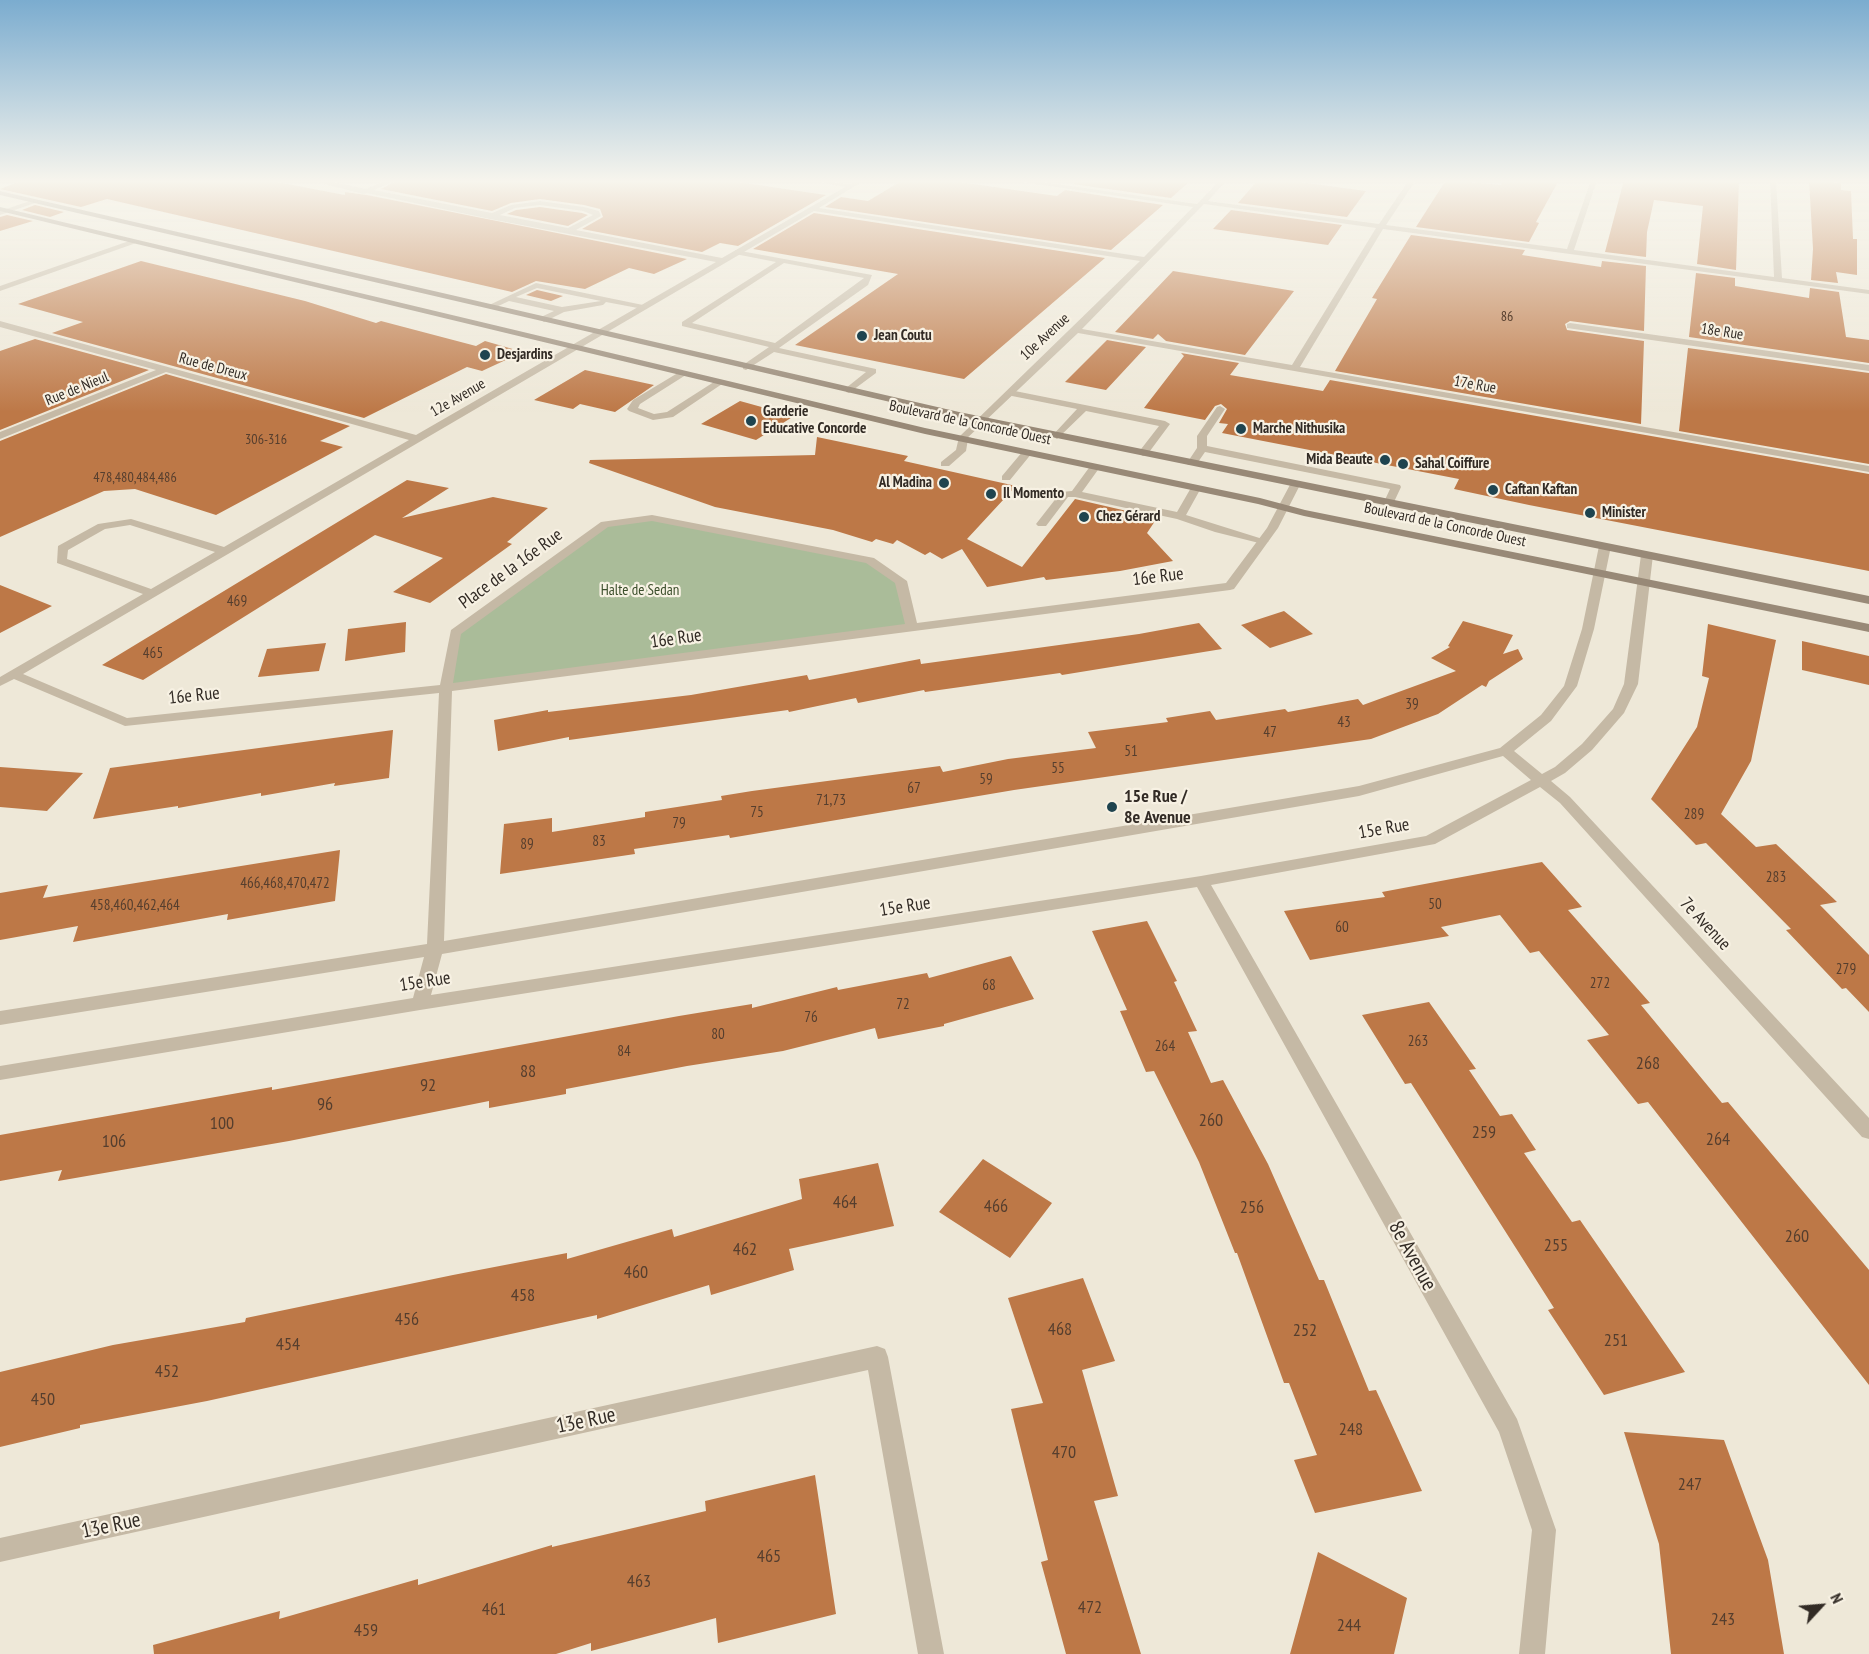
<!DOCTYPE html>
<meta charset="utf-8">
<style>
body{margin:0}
#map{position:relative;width:1869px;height:1654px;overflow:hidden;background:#eee8d8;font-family:"PT Sans Narrow",sans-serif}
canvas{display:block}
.north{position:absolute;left:1791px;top:1576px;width:60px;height:60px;-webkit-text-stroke:4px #f7f1e3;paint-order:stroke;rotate:64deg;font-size:16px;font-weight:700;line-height:24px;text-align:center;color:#322b25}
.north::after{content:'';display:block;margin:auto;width:21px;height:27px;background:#322b25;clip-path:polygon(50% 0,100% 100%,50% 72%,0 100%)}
</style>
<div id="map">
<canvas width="1869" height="1654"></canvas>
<div class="north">N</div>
</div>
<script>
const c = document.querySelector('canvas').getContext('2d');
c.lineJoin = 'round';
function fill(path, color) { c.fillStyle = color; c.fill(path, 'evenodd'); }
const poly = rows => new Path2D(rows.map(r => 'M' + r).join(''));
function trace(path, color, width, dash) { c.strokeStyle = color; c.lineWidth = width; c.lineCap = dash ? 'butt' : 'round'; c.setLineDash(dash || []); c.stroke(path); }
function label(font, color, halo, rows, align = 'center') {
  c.font = font + ' "PT Sans Narrow",sans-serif'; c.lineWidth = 4.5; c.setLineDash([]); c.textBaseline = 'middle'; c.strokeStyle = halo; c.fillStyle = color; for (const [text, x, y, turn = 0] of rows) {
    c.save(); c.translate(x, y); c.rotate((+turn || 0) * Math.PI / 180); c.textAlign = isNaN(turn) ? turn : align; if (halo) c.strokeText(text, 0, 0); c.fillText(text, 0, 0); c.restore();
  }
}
const green = poly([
 [652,518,870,560,901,581,912,626,446,688,455,633,605,524]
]);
const building = poly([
 [24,180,266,180,345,195,345,192,367,195,687,259,654,274,629,268,585,289,536,281,512,292,107,199,81,207,0,189],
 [398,180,724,180,826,195,738,246,720,243,702,252,582,229,603,217,600,209,584,205,540,199,511,203,492,211,381,189],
 [903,180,945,180,1057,196,1065,190,1163,205,1111,250,825,207,841,197,868,201],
 [1078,180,1191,180,1171,198,1073,184],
 [1258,180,1284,180,1366,191,1347,217,1238,203],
 [1446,180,1501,185,1503,180,1559,180,1536,222,1539,223,1529,242,1416,227],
 [1624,180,1739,180,1736,270,1697,264,1703,206,1654,200,1647,232,1646,257,1605,252],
 [1809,180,1841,183,1841,190,1851,191,1853,239,1857,239,1857,275,1836,272,1838,283,1811,280,1813,249],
 [35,205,64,212,50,217,22,210],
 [540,207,582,213,588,215,568,226,507,214,516,210],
 [1231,210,1342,225,1328,245,1213,229],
 [814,213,1105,258,964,379,795,345,898,274,753,249],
 [7,215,33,221,0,231,0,217],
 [1411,235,1525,250,1522,255,1601,267,1602,261,1646,266,1644,331,1570,321,1565,324,1567,330,1644,341,1641,424,1335,371,1377,299,1372,298],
 [141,261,305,301,376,323,381,321,476,346,485,341,523,352,482,371,467,367,364,418,52,333,83,322,18,304],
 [1173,271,1294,291,1245,355,1166,341,1158,334,1153,339,1115,332],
 [1696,273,1735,278,1735,286,1809,298,1810,288,1839,292,1846,337,1869,340,1869,363,1689,337],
 [537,290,563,296,551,301,526,295],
 [35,339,149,370,0,430,0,351],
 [1107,340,1146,347,1106,390,1065,382],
 [1688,348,1869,373,1869,464,1679,431],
 [1181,353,1239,363,1230,375,1323,391,1330,380,1869,474,1869,571,1529,505,1454,489,1459,479,1222,433,1228,424,1219,423,1227,409,1221,404,1215,406,1205,420,1144,408,1184,356],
 [585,370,594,372,654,385,615,412,580,404,573,409,534,400],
 [166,374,350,426,320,441,343,447,216,515,135,489,104,491,0,537,0,441],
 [740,401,794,416,756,440,701,424],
 [817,437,908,456,904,461,1016,486,967,539,1022,567,1075,499,1157,518,1147,533,1173,561,1120,571,1046,580,1044,577,987,587,962,549,942,559,930,552,925,555,897,540,893,544,876,539,872,542,833,530,715,507,589,463,590,460,815,455],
 [407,480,449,488,402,518,493,497,548,508,507,542,512,544,430,603,393,592,443,558,375,535,143,680,102,665],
 [0,585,52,606,0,633],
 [1284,611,1313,634,1270,648,1241,625],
 [1463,621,1513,635,1503,654,1518,649,1523,659,1489,681,1486,687,1482,685,1438,714,1371,739,1014,790,730,838,729,835,634,849,635,854,500,874,504,824,552,818,552,832,645,817,645,812,722,800,721,796,752,791,940,766,943,772,1008,759,1096,748,1088,732,1168,722,1166,718,1210,711,1216,720,1285,709,1288,712,1358,699,1363,705,1456,671,1431,658,1450,647,1448,646],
 [406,622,405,652,345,661,348,629],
 [1199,623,1222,649,1062,675,1060,673,925,692,924,690,858,703,856,698,789,712,788,710,569,740,569,737,498,751,494,720,548,710,548,712,691,695,807,675,809,680,920,659,921,664,1139,634],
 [1708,624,1776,640,1751,761,1721,814,1756,847,1776,844,1837,902,1820,905,1869,955,1869,1012,1846,988,1842,989,1786,930,1791,929,1706,843,1696,845,1651,799,1697,727,1709,678,1702,676],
 [1802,641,1869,656,1869,685,1802,670],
 [326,643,319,671,258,677,267,649],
 [393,730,389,778,334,786,335,783,261,796,261,793,178,808,178,806,93,819,110,768],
 [0,767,83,773,47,811,0,807],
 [340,850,335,901,227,920,228,914,73,942,78,926,0,940,0,893,48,885,43,898],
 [1542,862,1582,907,1568,910,1650,1003,1641,1005,1722,1103,1728,1102,1869,1270,1869,1385,1648,1102,1638,1104,1587,1040,1609,1035,1539,951,1530,953,1500,915,1441,927,1449,936,1310,960,1284,911,1385,897,1382,892],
 [1147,921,1177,981,1174,982,1197,1031,1188,1032,1211,1083,1223,1080,1268,1164,1319,1280,1324,1280,1369,1391,1376,1390,1422,1491,1315,1513,1294,1460,1317,1455,1289,1383,1284,1383,1237,1253,1235,1253,1199,1162,1154,1071,1146,1072,1120,1011,1127,1010,1092,931],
 [1011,956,1034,999,944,1024,944,1026,878,1039,875,1028,783,1051,687,1066,566,1089,566,1094,489,1108,489,1101,289,1141,58,1181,62,1170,0,1181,0,1135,272,1087,272,1090,679,1016,752,1004,752,1008,837,987,838,990,927,973,929,978],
 [1429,1002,1476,1069,1469,1070,1500,1116,1512,1114,1536,1150,1524,1153,1572,1222,1580,1220,1685,1372,1604,1395,1548,1310,1554,1308,1411,1083,1405,1084,1362,1015],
 [983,1159,1052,1203,1010,1258,939,1212],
 [878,1163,894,1226,789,1249,794,1270,711,1295,709,1285,597,1319,597,1315,207,1401,80,1425,80,1428,0,1447,0,1372,113,1345,245,1322,246,1318,453,1275,567,1253,567,1259,672,1229,674,1237,802,1199,799,1179],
 [1083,1278,1115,1361,1082,1370,1118,1496,1094,1501,1141,1654,1066,1654,1041,1562,1048,1560,1011,1409,1043,1403,1008,1298],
 [1624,1432,1724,1440,1768,1560,1784,1654,1671,1654,1659,1544],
 [815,1475,836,1614,718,1643,716,1618,591,1651,591,1643,556,1654,154,1654,153,1645,280,1611,279,1619,418,1579,418,1585,552,1545,552,1547,706,1511,705,1501],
 [1318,1552,1407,1598,1394,1654,1290,1654]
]);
const lane = poly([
 [735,250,872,275,868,285,779,348,876,369,876,373,849,393,846,392,846,388,866,372,774,352,746,370,743,369,743,365,769,347,682,326,682,322,776,262,735,254,735,250],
 [784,263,864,278,775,343,692,323,784,263],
 [536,283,643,305,647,307,643,309,606,302,603,305,564,312,544,322,540,319,541,317,554,311,509,301,492,309,485,307,536,283],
 [537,288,601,301,562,307,516,297,537,288],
 [681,371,689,373,640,404,638,408,654,414,667,412,717,380,725,382,673,417,653,420,629,411,627,409,633,400,681,371],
 [1010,390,1165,421,1170,424,1147,455,1143,456,1138,453,1159,426,1086,411,1057,439,1052,436,1077,409,1007,395,1007,391,1010,390],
 [1220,406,1225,409,1207,436,1207,446,1400,485,1401,487,1394,502,1389,505,1384,502,1390,489,1205,452,1196,465,1188,465,1187,463,1197,448,1197,436,1217,407,1220,406],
 [959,437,968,439,966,451,949,466,941,466,941,462,956,450,959,437],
 [1023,451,1032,453,1010,480,1002,480,1002,476,1023,451],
 [1091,465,1100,467,1082,492,1177,512,1192,486,1200,486,1201,488,1186,515,1269,541,1263,544,1215,532,1177,519,1075,497,1068,497,1046,526,1038,526,1036,524,1061,492,1072,491,1091,465]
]);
const street = poly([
 [309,180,324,180,366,189,386,180,396,180,374,190,492,213,511,205,540,201,584,207,599,211,601,216,576,230,722,258,845,187,811,180,851,184,857,180,865,180,819,208,1144,257,1193,207,1009,180,1028,180,1197,204,1220,180,1227,180,1208,201,1379,224,1409,180,1416,180,1386,225,1567,249,1591,180,1597,180,1574,250,1774,277,1770,180,1776,180,1782,278,1869,290,1869,294,1383,229,1300,367,1869,466,1869,472,1078,333,963,442,959,441,959,437,1140,261,814,211,23,674,127,718,440,685,451,630,601,522,652,515,874,558,907,581,917,623,1226,583,1267,528,1292,481,1301,483,1278,528,1234,589,1230,590,452,691,444,941,1359,786,1500,748,1541,715,1564,686,1582,629,1599,546,1601,544,1609,544,1611,546,1594,629,1577,686,1551,721,1514,751,1542,774,1555,767,1582,744,1613,709,1624,684,1641,555,1643,553,1651,553,1653,555,1638,684,1624,713,1592,750,1565,773,1551,781,1570,797,1869,1118,1869,1139,1862,1137,1560,803,1540,787,1435,844,1211,885,1517,1419,1556,1530,1545,1654,1519,1654,1532,1530,1499,1432,1197,887,420,1010,0,1080,0,1066,413,998,424,957,0,1025,0,1011,427,944,439,693,125,726,14,679,0,686,0,677,143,594,57,563,58,546,98,524,131,519,224,547,409,440,166,372,0,439,0,432,156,370,0,327,0,321,416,435,716,262,490,219,367,193,363,194,309,180],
 [1204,204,1376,228,1292,365,1082,329,1204,204],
 [540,205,583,211,593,215,568,228,500,215,515,208,540,205],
 [652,521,866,563,895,583,905,624,453,683,461,634,608,527,652,521],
 [130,525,215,552,151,589,67,559,68,550,105,529,130,525],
 [1503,756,1531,780,1426,836,1201,876,431,995,442,954,1359,796,1503,756],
 [36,199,38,202,0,215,0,211,36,199],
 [132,240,139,242,0,291,0,286,132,240],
 [1570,323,1869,365,1869,371,1567,328,1567,324,1570,323],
 [877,1346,885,1349,888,1357,944,1654,918,1654,868,1370,0,1562,0,1538,877,1346]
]);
const secondary = poly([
 [0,191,959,412,1869,596,1869,604,959,418,0,195,0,191],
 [0,207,925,428,1260,498,1305,510,1869,624,1869,632,1304,516,1258,504,925,434,0,211,0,207]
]);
const markers = [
 [862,336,6,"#1f444f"],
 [485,355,6,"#1f444f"],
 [751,421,6,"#1f444f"],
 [1241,429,6,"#1f444f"],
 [1385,460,6,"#1f444f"],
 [1403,464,6,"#1f444f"],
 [944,483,6,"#1f444f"],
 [1493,490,6,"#1f444f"],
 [991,494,6,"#1f444f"],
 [1590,513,6,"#1f444f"],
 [1084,517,6,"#1f444f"],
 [1112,807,6,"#1f444f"]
];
const farNumbernames = [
 ["86",1507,317],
 ["306-316",266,440],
 ["478,480,484,486",135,478]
];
const farStreetnames = [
 ["18e Rue",1722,332,9],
 ["10e Avenue",1045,337,-43],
 ["Rue de Dreux",213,367,15],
 ["17e Rue",1475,385,10],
 ["Rue de Nieul",77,389,-22],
 ["12e Avenue",458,398,-30],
 ["Boulevard de la Concorde Ouest",970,423,12],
 ["Boulevard de la Concorde Ouest",1445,525,12]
];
const farPoinames = [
 ["Jean Coutu",874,336],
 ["Desjardins",497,355],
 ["Garderie",763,412],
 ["Educative Concorde",763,429],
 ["Marche Nithusika",1253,429],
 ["Mida Beaute",1373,460,"right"],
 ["Sahal Coiffure",1415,464],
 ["Al Madina",932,483,"right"],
 ["Caftan Kaftan",1505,490],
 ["Il Momento",1003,494],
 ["Minister",1602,513],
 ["Chez Gérard",1096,517]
];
const farParknames = [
 ["Halte de Sedan",640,591]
];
const numberNames = [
 ["469",237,602],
 ["465",153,654],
 ["39",1412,705],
 ["43",1344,723],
 ["47",1270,733],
 ["51",1131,752],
 ["55",1058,769],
 ["59",986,780],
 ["67",914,789],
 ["71,73",831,801],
 ["75",757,813],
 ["289",1694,815],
 ["79",679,824],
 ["83",599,842],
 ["89",527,845],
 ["283",1776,878],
 ["466,468,470,472",285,884],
 ["50",1435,905],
 ["458,460,462,464",135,906],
 ["60",1342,928],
 ["279",1846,970],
 ["272",1600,984],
 ["68",989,986],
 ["72",903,1005],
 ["76",811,1018],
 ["80",718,1035],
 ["263",1418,1042],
 ["264",1165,1047],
 ["84",624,1052]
];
const streetNames = [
 ["Place de la 16e Rue",511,569,-36],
 ["16e Rue",1158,577,-7],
 ["16e Rue",676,639,-8],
 ["16e Rue",194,696,-6],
 ["15e Rue",1384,829,-10],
 ["15e Rue",905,907,-9],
 ["7e Avenue",1705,924,47],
 ["15e Rue",425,982,-9]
];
const poiNames = [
 ["15e Rue /",1124,797],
 ["8e Avenue",1124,818]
];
const nearNumbernames = [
 ["268",1648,1064],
 ["88",528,1072],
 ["92",428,1086],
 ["96",325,1105],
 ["260",1211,1121],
 ["100",222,1124],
 ["259",1484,1133],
 ["264",1718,1140],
 ["106",114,1142],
 ["464",845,1203],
 ["466",996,1207],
 ["256",1252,1208],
 ["260",1797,1237],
 ["255",1556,1246],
 ["462",745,1250],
 ["460",636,1273],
 ["458",523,1296],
 ["456",407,1320],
 ["468",1060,1330],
 ["252",1305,1331],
 ["251",1616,1341],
 ["454",288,1345],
 ["452",167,1372],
 ["450",43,1400],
 ["248",1351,1430],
 ["470",1064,1453],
 ["247",1690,1485],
 ["465",769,1557],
 ["463",639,1582],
 ["472",1090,1608],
 ["461",494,1610],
 ["243",1723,1620],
 ["244",1349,1626],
 ["459",366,1631]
];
const nearStreetnames = [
 ["8e Avenue",1412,1256,61],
 ["13e Rue",586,1421,-12],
 ["13e Rue",111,1526,-12]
];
fill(green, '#aabc99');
fill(building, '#bd7847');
fill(lane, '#c5b9a5');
fill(street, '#c5b9a5');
fill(secondary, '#988977');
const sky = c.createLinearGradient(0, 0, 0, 412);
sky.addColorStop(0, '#7baccf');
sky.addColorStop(0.44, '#f7f5ed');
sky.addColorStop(1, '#f7f5ed00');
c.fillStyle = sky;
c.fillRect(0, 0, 1869, 412);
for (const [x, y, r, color] of markers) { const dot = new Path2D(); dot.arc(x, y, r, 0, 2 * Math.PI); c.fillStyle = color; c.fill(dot); trace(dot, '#f7f1e3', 2); }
label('14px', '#553e2e', null, farNumbernames);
label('15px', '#322b25', '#f7f1e3', farStreetnames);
label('bold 15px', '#322b25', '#f7f1e3', farPoinames, 'left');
label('15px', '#3b4e2b', '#f7f1e3', farParknames);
label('15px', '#553e2e', null, numberNames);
label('18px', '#322b25', '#f7f1e3', streetNames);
label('bold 18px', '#322b25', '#f7f1e3', poiNames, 'left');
label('18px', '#553e2e', null, nearNumbernames);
label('21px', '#322b25', '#f7f1e3', nearStreetnames);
</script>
